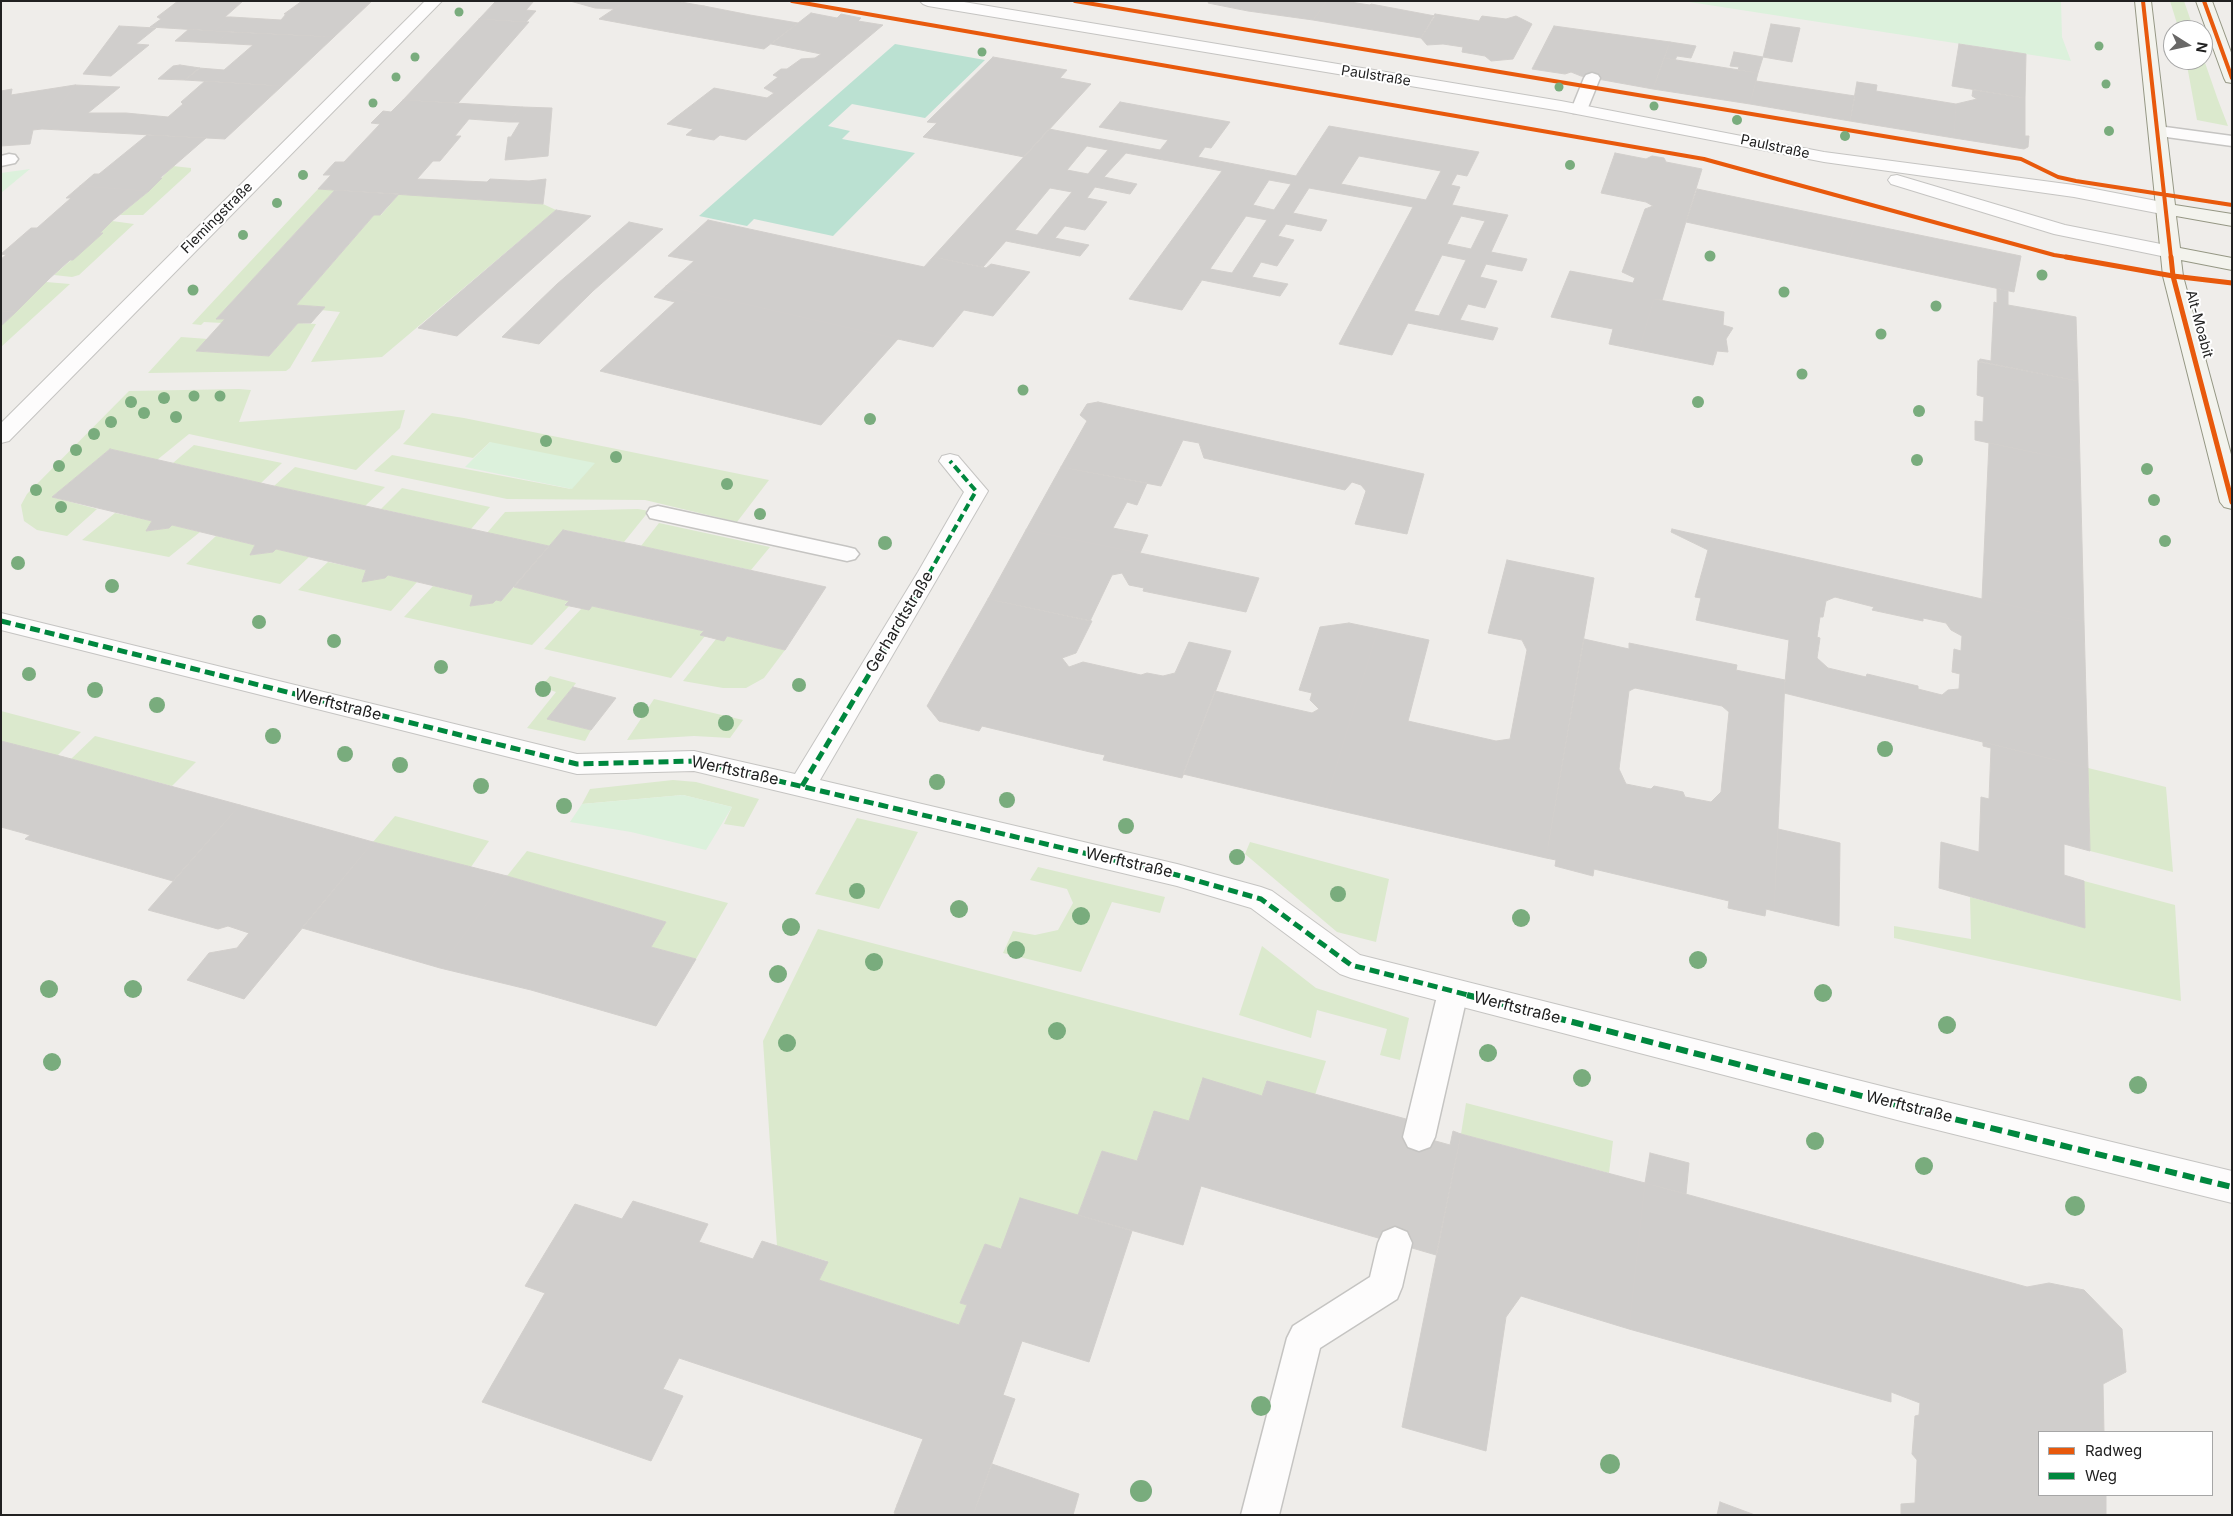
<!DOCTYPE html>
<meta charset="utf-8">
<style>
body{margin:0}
#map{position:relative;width:2233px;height:1516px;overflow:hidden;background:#efedea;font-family:Inter,sans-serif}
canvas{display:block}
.frame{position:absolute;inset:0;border:2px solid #212121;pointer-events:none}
.legend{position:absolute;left:2038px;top:1431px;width:175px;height:65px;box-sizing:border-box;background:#fff;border:1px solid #a6a6a6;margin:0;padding:6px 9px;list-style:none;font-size:15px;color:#212121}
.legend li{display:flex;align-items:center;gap:10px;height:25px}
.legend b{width:25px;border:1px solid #a6a6a6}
.north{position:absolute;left:2163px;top:20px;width:50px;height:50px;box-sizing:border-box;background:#fff;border:1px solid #a6a6a6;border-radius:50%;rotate:100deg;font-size:14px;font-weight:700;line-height:20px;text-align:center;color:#212121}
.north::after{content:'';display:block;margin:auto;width:18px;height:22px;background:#696867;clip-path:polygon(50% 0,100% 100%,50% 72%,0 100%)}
</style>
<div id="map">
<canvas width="2233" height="1516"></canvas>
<div class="frame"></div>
<ul class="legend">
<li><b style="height:6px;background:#e8590c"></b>Radweg</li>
<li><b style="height:6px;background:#00873e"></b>Weg</li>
</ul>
<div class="north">N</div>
</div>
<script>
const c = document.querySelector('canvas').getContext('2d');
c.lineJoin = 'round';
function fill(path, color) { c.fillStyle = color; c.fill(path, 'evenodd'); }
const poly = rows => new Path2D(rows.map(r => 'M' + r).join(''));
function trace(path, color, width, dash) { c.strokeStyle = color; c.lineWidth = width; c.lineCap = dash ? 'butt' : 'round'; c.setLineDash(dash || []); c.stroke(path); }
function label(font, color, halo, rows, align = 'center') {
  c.font = font + ' Inter,sans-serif'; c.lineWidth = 4; c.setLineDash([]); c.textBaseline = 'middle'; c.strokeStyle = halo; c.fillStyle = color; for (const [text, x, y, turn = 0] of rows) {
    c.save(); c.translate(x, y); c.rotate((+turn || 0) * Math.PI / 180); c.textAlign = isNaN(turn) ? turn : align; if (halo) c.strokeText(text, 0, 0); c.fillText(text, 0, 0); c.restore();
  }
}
const grass = poly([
 [2170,1,2184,1,2194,30,2179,30],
 [2203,57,2218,100,2228,126,2197,120,2186,60,2203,60],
 [173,166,191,168,191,171,143,215,120,215,149,191],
 [318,189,335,190,217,318,225,319,222,323,204,322,201,325,192,324],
 [399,194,543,204,556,210,382,357,311,362,340,312,321,310,324,307,296,305,374,215,381,215],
 [112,221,134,224,79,275,72,277,54,275,102,233,100,233],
 [46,282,70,284,1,347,1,326],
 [298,323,316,324,290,368,286,371,148,373,181,337,208,339,197,351,269,356],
 [239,389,251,390,239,422,405,410,400,428,356,470,189,434,157,460,110,449,52,497,97,509,67,536,37,530,24,521,21,505,27,494,129,391],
 [432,413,464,418,769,480,737,522,645,500,507,499,374,471,392,455,571,489,490,442,473,458,403,444],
 [194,445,282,463,261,483,173,463],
 [295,467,385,487,365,506,274,486],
 [402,488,490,507,471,529,381,509],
 [638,509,649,511,624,542,564,530,549,546,487,533,505,512],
 [115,513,152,521,147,531,169,528,172,525,200,532,169,557,82,540],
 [659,523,770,547,751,570,641,546],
 [216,536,255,545,251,555,273,552,276,549,309,557,280,584,186,564],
 [328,562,366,570,363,581,385,578,388,575,417,582,391,611,298,590],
 [433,586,473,595,471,606,493,603,496,600,501,601,514,587,569,601,565,604,569,606,532,645,404,617],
 [592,606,704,631,701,635,705,636,671,678,544,649,582,608],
 [727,636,785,650,764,678,746,688,723,688,683,681,716,639],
 [550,676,576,683,548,719,591,730,585,741,527,728,556,692,541,687],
 [654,699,743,720,730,738,694,736,627,740],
 [1,711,81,732,57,756,1,741],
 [95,736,196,762,172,786,71,759],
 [2088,768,2166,787,2173,872,2090,851],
 [673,780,696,782,759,799,744,827,724,824,732,807,683,795,582,804,590,789],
 [395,816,489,841,471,867,373,842],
 [857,818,918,832,879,909,815,894],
 [1250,842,1389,879,1376,942,1337,932,1245,854],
 [527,851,728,903,696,959,651,947,666,922,507,876],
 [1038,867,1165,897,1160,913,1112,902,1081,972,1003,953,1013,931,1035,935,1058,930,1073,903,1067,889,1030,880],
 [2084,881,2175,905,2181,1001,1894,938,1894,926,1971,939,1970,897,2085,928],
 [818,929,1326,1061,1315,1095,1267,1082,1262,1096,1203,1079,1189,1121,1154,1112,1137,1161,1102,1151,1078,1215,1001,1249,985,1244,960,1303,967,1305,959,1325,819,1280,827,1261,777,1246,763,1041],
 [1262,946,1316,988,1409,1018,1400,1060,1380,1055,1387,1029,1317,1010,1311,1038,1239,1015],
 [1466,1103,1613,1141,1609,1173,1461,1134]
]);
const park = poly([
 [1683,1,2061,1,2062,37,2071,61],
 [30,169,1,193,1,173],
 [490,442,595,463,572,489,465,467],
 [683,795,732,807,706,850,631,832,570,822,582,804]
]);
const pitch = poly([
 [895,44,985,60,925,118,852,104,828,126,850,131,842,139,915,153,833,236,754,219,747,226,699,216]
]);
const building = poly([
 [178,1,243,1,225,17,231,17,215,31,150,27,161,19,157,17,178,1],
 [302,1,372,1,334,37,215,31,231,17,281,20,286,14,284,14,302,1],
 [496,1,534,1,526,10,536,11,526,22,479,19,496,1],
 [570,1,626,1,614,9,595,8,570,1],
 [626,1,675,1,704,6,669,32,599,19,626,1],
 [1209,1,1327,1,1313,20,1248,11,1208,3,1209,1],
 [1327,1,1343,1,1370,5,1371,4,1435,16,1421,38,1313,20,1327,1],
 [704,6,750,15,798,23,764,49,669,32,704,6],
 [811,13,837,18,841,14,861,18,858,21,883,25,746,140,720,135,714,140,686,135,693,129,667,124,714,88,767,98,774,93,764,88,778,77,773,75,781,69,787,69,801,59,815,58,821,54,771,44,811,13],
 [1435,14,1479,21,1482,16,1506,19,1516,16,1532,24,1513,59,1491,61,1485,56,1462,52,1463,47,1443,44,1427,45,1421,38,1435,14],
 [479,19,529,22,458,103,403,100,479,19],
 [1771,24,1800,28,1792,62,1763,57,1771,24],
 [119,26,156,28,136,44,149,45,111,76,83,74,119,26],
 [1554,26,1670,42,1653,89,1581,76,1571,72,1565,74,1532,69,1554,26],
 [189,29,215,31,229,32,216,43,175,41,189,29],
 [229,32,334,37,282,86,185,80,199,68,224,70,253,45,216,43,229,32],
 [1670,42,1696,46,1691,58,1677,56,1675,60,1664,58,1670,42],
 [1959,44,2026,54,2025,98,1952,86,1959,44],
 [1734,52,1763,57,1758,73,1738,70,1739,67,1730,66,1734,52],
 [993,57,1067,70,1060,78,1091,84,1024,157,923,137,937,123,927,122,993,57],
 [1664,58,1758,73,1750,104,1653,89,1664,58],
 [180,65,200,68,185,80,158,79,173,66,180,65],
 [205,81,282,86,225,139,42,129,75,85,120,87,88,113,126,113,168,117,183,104,181,102,205,81],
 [1756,81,1855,96,1850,121,1750,104,1756,81],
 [1857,82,1877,85,1876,91,1956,104,1954,138,1850,121,1857,82],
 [75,85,42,129,33,130,30,144,1,146,1,91,12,89,11,95,75,85],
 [1973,90,2025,98,2025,136,2029,136,2028,147,2024,149,1954,138,1956,104,1977,99,1972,96,1973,90],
 [403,100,522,107,509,122,469,119,455,136,461,136,440,161,433,161,417,179,487,182,490,179,529,181,546,179,543,204,318,189,331,175,323,175,335,162,344,162,380,124,371,123,383,111,391,112,403,100],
 [1120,102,1230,122,1211,148,1205,147,1198,157,1296,176,1329,126,1479,152,1467,176,1457,174,1451,185,1460,187,1452,205,1508,215,1491,252,1527,259,1522,271,1486,264,1480,277,1497,281,1485,308,1468,304,1460,320,1498,328,1493,340,1408,323,1392,355,1339,344,1413,207,1309,188,1293,213,1327,220,1321,231,1286,224,1278,236,1294,240,1277,266,1261,262,1252,277,1288,284,1280,296,1202,280,1182,310,1129,299,1222,171,1126,153,1104,177,1137,184,1130,194,1095,187,1087,198,1107,202,1085,230,1065,226,1055,238,1089,245,1080,256,1006,241,983,267,933,257,1049,129,1160,150,1168,140,1099,127,1120,102],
 [1087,146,1108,150,1088,174,1067,170,1087,146],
 [1359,156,1441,171,1426,200,1341,184,1359,156],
 [1269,180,1291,184,1274,210,1253,205,1269,180],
 [1050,188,1072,192,1037,235,1015,230,1050,188],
 [1246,216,1267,220,1232,273,1210,269,1246,216],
 [1461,216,1485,221,1471,249,1447,244,1461,216],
 [1442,255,1466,260,1439,316,1414,311,1442,255],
 [522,107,552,108,548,156,505,160,508,137,511,137,520,122,509,122,522,107],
 [147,135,206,138,160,178,162,178,149,191,80,186,94,174,99,174,147,135],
 [1615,153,1646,159,1652,156,1664,158,1666,162,1702,169,1662,300,1654,299,1639,350,1609,344,1613,329,1551,317,1570,271,1633,283,1635,278,1622,272,1645,209,1653,206,1646,202,1601,193,1615,153],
 [80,186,149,191,112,221,100,233,103,233,73,260,70,260,49,279,16,312,1,311,1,259,6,255,1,254,31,228,37,228,71,198,66,198,80,186],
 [1697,189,1856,222,1845,256,1686,222,1697,189],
 [335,190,399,194,380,215,374,215,296,305,325,307,311,323,298,323,269,356,196,351,225,319,216,319,335,190],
 [556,210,591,216,457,336,418,328,556,210],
 [708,220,924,267,933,257,986,268,991,264,1030,272,993,316,964,310,933,347,666,286,694,261,668,256,708,220],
 [629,222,663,229,593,291,539,344,502,337,557,284,629,222],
 [1856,222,2021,256,2014,292,1845,256,1856,222],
 [666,286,898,339,821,425,600,371,675,302,654,297,666,286],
 [1997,288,2008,291,2008,305,2076,317,2078,381,1979,362,1980,359,1991,361,1994,302,1997,303,1997,288],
 [1654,299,1724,312,1723,325,1733,328,1726,339,1728,352,1717,351,1713,365,1639,350,1654,299],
 [1,311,16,312,1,326,1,311],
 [1978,361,2078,381,2080,462,1975,440,1975,421,1983,422,1984,397,1977,395,1978,361],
 [1098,402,1424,474,1407,534,1355,524,1366,491,1361,485,1352,482,1345,490,1204,458,1199,443,1183,440,1161,486,1061,467,1087,421,1080,415,1087,404,1098,402],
 [1989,443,2080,462,2084,622,1982,599,1989,443],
 [110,449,274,486,549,546,501,601,496,600,493,603,470,606,473,595,388,575,385,578,362,582,366,570,276,549,273,552,250,555,255,545,172,525,169,528,146,531,152,521,52,497,110,449],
 [1061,467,1147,483,1137,505,1127,502,1113,528,1148,535,1140,553,1026,530,1061,467],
 [1672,529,2084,622,2088,768,1784,693,1789,640,1696,620,1701,598,1695,597,1708,550,1671,532,1672,529],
 [1835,597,1874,607,1872,610,1923,621,1923,618,1946,623,1951,630,1962,636,1961,651,1954,649,1952,672,1960,674,1959,689,1948,690,1942,695,1918,689,1918,686,1867,674,1866,677,1828,668,1817,658,1820,638,1817,637,1820,617,1823,617,1826,601,1835,597],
 [563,530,641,546,826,587,785,650,727,636,724,641,700,635,704,631,592,606,589,610,565,605,569,601,514,587,563,530],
 [1026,530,1140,553,1259,578,1246,612,1143,591,1144,588,1129,585,1122,573,1112,575,1090,621,988,599,1026,530],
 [1507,560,1594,578,1546,858,1324,807,1378,629,1429,640,1408,721,1496,741,1510,739,1527,650,1522,640,1488,633,1507,560],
 [988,599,1092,621,1076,653,1062,658,1069,667,1083,662,1141,675,1147,673,1163,676,1175,673,1189,642,1231,651,1182,778,1103,760,1105,755,1090,752,982,726,979,731,939,721,927,706,988,599],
 [1349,623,1378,629,1324,807,1183,774,1215,691,1312,713,1319,709,1310,700,1312,693,1299,690,1320,627,1349,623],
 [1584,639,1629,649,1629,643,1737,665,1736,670,1785,680,1774,911,1766,909,1765,916,1728,908,1729,901,1594,869,1593,876,1555,866,1556,860,1546,858,1584,639],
 [1635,688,1722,706,1729,712,1721,792,1711,802,1685,797,1683,792,1654,786,1651,789,1626,784,1619,769,1629,691,1635,688],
 [573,687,616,698,591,730,547,719,573,687],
 [1,741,64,757,240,805,173,881,25,839,30,835,1,827,1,741],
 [1983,742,2088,768,2090,851,2064,844,2064,875,2084,881,2085,928,1939,888,1941,842,1979,852,1981,797,1989,799,1991,748,1983,746,1983,742],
 [240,805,373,842,244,999,187,980,209,953,237,948,249,933,228,926,218,929,148,910,240,805],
 [1778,829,1840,843,1839,926,1774,911,1778,829],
 [373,842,507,876,440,968,302,928,373,842],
 [507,876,666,922,651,947,696,959,656,1026,531,990,440,968,507,876],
 [1203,1078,1262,1096,1267,1081,1406,1119,1403,1132,1450,1145,1453,1131,1461,1134,1436,1255,1201,1186,1183,1245,1078,1215,1102,1151,1137,1161,1154,1111,1189,1121,1203,1078],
 [1461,1134,1645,1183,1629,1329,1521,1296,1506,1317,1486,1451,1402,1427,1461,1134],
 [1650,1153,1689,1163,1686,1194,1645,1183,1650,1153],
 [1645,1183,2027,1287,2049,1283,2084,1290,2122,1329,2126,1372,2103,1384,2104,1432,2039,1432,2039,1495,2106,1495,2106,1515,1901,1515,1901,1504,1915,1503,1917,1460,1912,1454,1915,1416,1919,1415,1920,1403,1891,1392,1891,1402,1629,1329,1645,1183],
 [1020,1198,1132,1231,1089,1362,1022,1341,1003,1395,1015,1399,973,1515,925,1515,897,1505,923,1439,679,1358,663,1389,683,1396,651,1461,482,1402,545,1293,525,1286,575,1204,622,1219,633,1201,708,1224,699,1242,753,1259,762,1241,828,1262,819,1280,959,1325,967,1305,960,1303,985,1244,1001,1249,1020,1198],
 [992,1464,1079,1494,1073,1515,973,1515,992,1464],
 [1720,1502,1755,1515,1717,1515,1720,1502],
 [897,1505,925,1515,898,1515,894,1513,897,1505]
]);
const service = poly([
 [1592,73,1598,75,1600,78,1587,110,1585,113,1573,113,1571,110,1584,78,1586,75,1592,73],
 [2158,126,2232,136,2232,146,2152,135,2150,131,2152,127,2158,126],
 [9,154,15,155,18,159,15,163,1,166,1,156,9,154],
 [658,506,847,547,855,549,859,554,855,559,847,561,650,518,647,513,650,508,658,506],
 [1453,980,1464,983,1468,992,1435,1137,1430,1147,1419,1151,1408,1147,1403,1137,1438,992,1442,983,1453,980],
 [1395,1227,1407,1232,1412,1243,1402,1287,1397,1299,1320,1348,1279,1515,1241,1515,1287,1338,1293,1326,1370,1277,1378,1243,1383,1232,1395,1227]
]);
const minor = poly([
 [425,1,442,1,9,441,1,443,1,423,425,1],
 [950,454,958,456,988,491,820,780,1177,864,1261,887,1272,891,1360,955,1901,1091,2232,1171,2232,1203,1901,1121,1351,978,1340,974,1251,908,1177,886,694,771,577,774,1,630,1,613,577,754,694,751,795,774,918,572,964,492,939,461,942,456,950,454]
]);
const tertiary = poly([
 [920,1,958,1,1561,101,1824,152,2074,185,2167,203,2174,205,2176,209,2174,213,2167,215,2074,197,1824,162,1561,111,928,6,923,4,920,1],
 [1897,175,2065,225,2171,246,2178,248,2181,252,2178,256,2171,258,2054,234,1891,184,1888,180,1891,176,1897,175]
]);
const secondary = poly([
 [2135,1,2151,1,2175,205,2232,214,2232,226,2176,216,2180,248,2232,258,2232,270,2181,260,2183,276,2232,458,2232,509,2224,507,2220,502,2163,276,2135,1],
 [2196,1,2212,1,2232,55,2232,83,2226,82,2224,78,2196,1]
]);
const quietFar2 = poly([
 [923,584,976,491,950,461]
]);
const quietFar1 = poly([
 [1,621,577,764,694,761,1177,875,1261,899,1351,965,1472,996],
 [802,786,924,583]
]);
const quiet = poly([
 [1467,995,1901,1106,2232,1187]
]);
const cyclewayFar1 = poly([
 [792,1,1704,159,2054,255,2073,258],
 [1075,1,2021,159,2058,177,2076,181,2232,205],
 [2143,1,2171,258],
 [2204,1,2232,78]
]);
const cycleway = poly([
 [2066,257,2173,276,2232,283],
 [2171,257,2173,276,2232,502]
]);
const trees = [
 [459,12,4.5],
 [2099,46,4.5],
 [982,52,4.5],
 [415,57,4.5],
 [396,77,4.5],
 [2106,84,4.5],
 [1559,87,4.5],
 [373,103,4.5],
 [1654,106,4.5],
 [1737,120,5],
 [2109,131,5],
 [1845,136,5],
 [1570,165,5],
 [303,175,5],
 [277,203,5],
 [243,235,5],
 [1710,256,5.5],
 [2042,275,5.5],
 [193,290,5.5],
 [1784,292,5.5],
 [1936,306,5.5],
 [1881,334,5.5],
 [1802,374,5.5],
 [1023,390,5.5],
 [194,396,5.5],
 [220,396,5.5],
 [164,398,6],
 [131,402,6],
 [1698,402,6],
 [1919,411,6],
 [144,413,6],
 [176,417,6],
 [870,419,6],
 [111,422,6],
 [94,434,6],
 [546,441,6],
 [76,450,6],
 [616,457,6],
 [1917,460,6],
 [59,466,6],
 [2147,469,6],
 [727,484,6],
 [36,490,6],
 [2154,500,6],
 [61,507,6],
 [760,514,6],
 [2165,541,6],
 [885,543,7],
 [18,563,7],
 [112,586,7],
 [259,622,7],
 [334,641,7],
 [441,667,7],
 [29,674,7],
 [799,685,7],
 [543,689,8],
 [95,690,8],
 [157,705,8],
 [641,710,8],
 [726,723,8],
 [273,736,8],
 [1885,749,8],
 [345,754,8],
 [400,765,8],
 [937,782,8],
 [481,786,8],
 [1007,800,8],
 [564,806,8],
 [1126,826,8],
 [1237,857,8],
 [857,891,8],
 [1338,894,8],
 [959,909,9],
 [1081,916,9],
 [1521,918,9],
 [791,927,9],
 [1016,950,9],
 [1698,960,9],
 [874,962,9],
 [778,974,9],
 [49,989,9],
 [133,989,9],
 [1823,993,9],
 [1947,1025,9],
 [1057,1031,9],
 [787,1043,9],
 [1488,1053,9],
 [52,1062,9],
 [1582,1078,9],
 [2138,1085,9],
 [1815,1141,9],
 [1924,1166,9],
 [2075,1206,10],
 [1261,1406,10],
 [1610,1464,10],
 [1141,1491,11]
];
const farStreetnames = [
 ["Paulstraße",1376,76,9],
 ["Paulstraße",1775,147,12],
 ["Flemingstraße",217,218,-45],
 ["Alt-Moabit",2199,324,75]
];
const streetNames = [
 ["Gerhardtstraße",900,622,-59],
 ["Werftstraße",338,705,14],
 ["Werftstraße",735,771,12],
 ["Werftstraße",1129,863,13],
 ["Werftstraße",1517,1008,14],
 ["Werftstraße",1909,1107,14]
];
fill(grass, '#dbe9cd');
fill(park, '#dcf1dc');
fill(pitch, '#bbe1d2');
fill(building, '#d0cecc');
trace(building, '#d2cfcc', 1);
trace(service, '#c5c4c2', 3);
trace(minor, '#c5c4c2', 2);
trace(tertiary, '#c5c4c2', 2);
trace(secondary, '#959784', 2);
fill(service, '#fdfcfc');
fill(minor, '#fdfcfc');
fill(tertiary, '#fdfcfc');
fill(secondary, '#f3f3ed');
trace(quietFar2, '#00873e', 4, [8, 4]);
trace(quietFar1, '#00873e', 5, [10, 5]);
trace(quiet, '#00873e', 6, [12, 6]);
trace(cyclewayFar1, '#e8590c', 4);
trace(cycleway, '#e8590c', 5);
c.fillStyle = '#79ac7d';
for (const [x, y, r] of trees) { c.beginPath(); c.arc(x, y, r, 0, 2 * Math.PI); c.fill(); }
label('14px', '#212121', '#fff', farStreetnames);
label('16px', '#212121', '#fff', streetNames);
</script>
